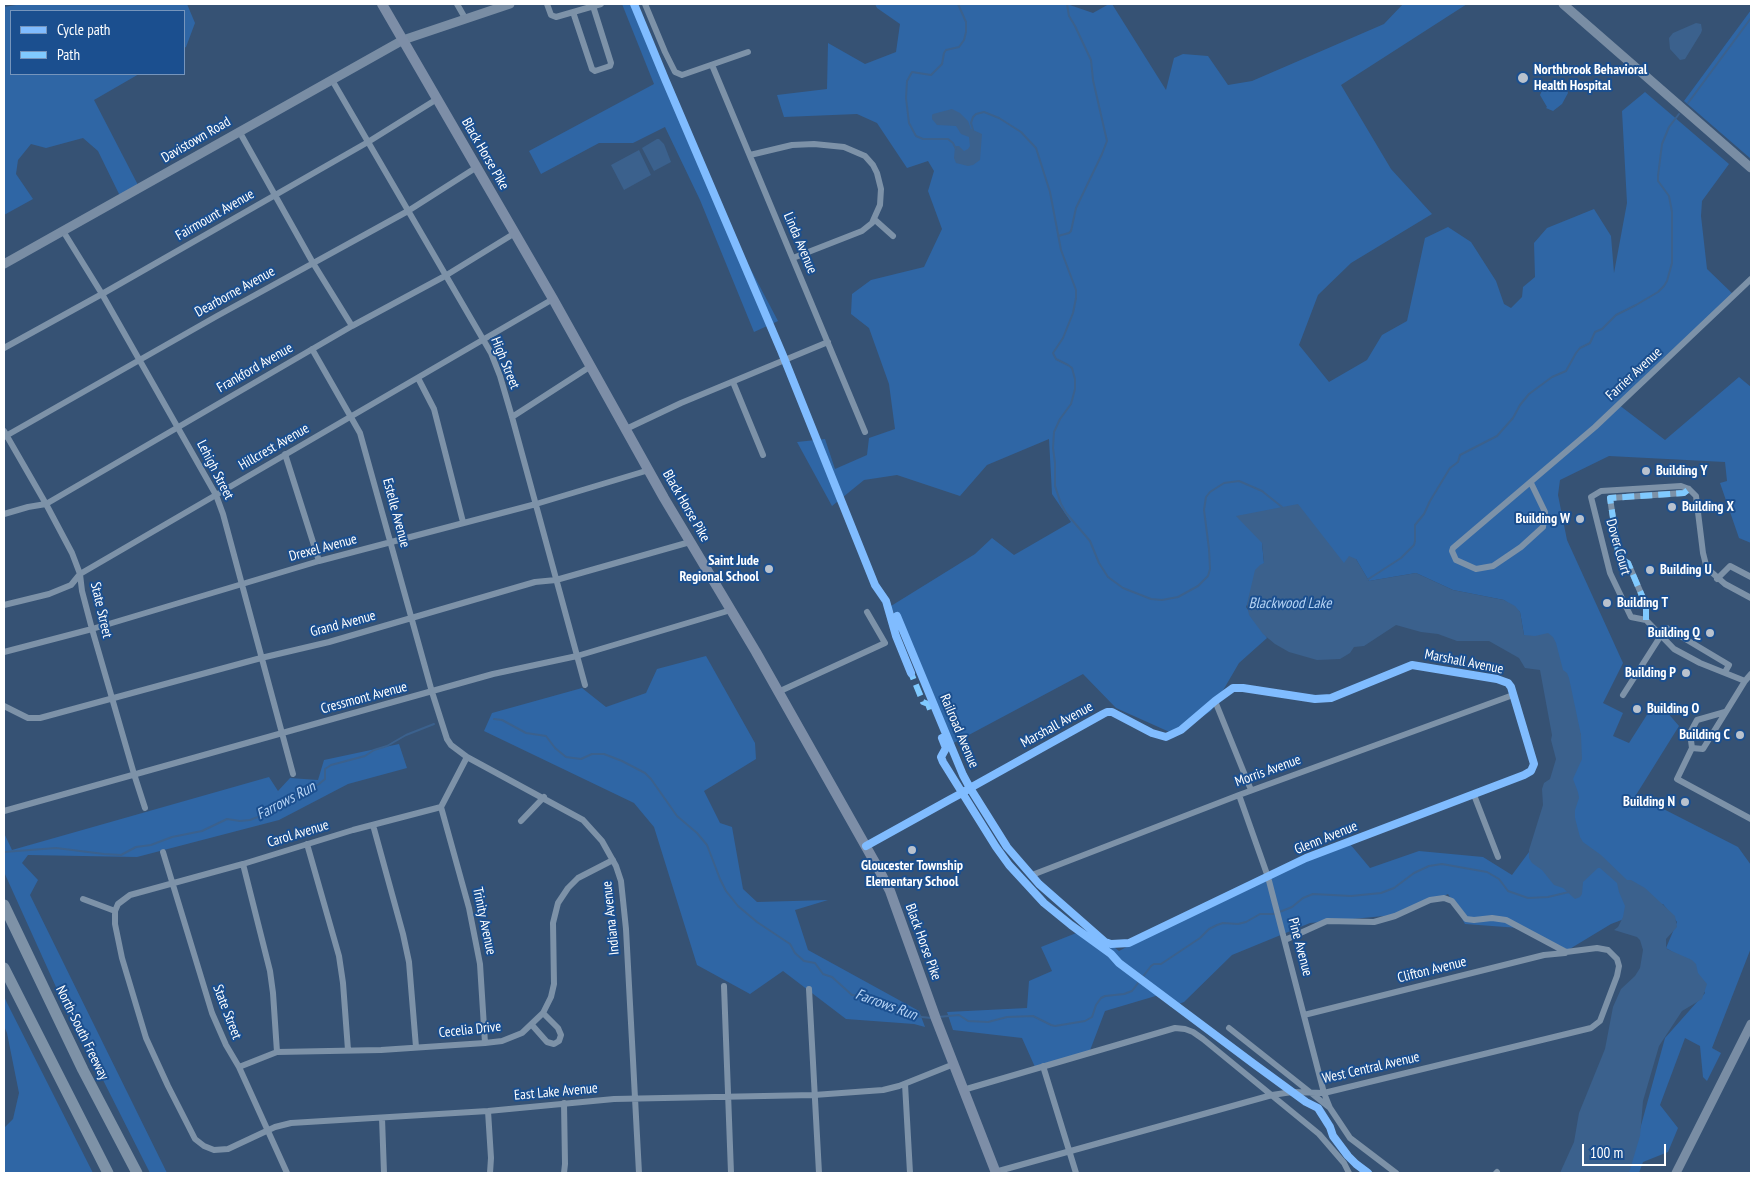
<!DOCTYPE html>
<style>
body{margin:0}
#map{position:relative;width:1755px;height:1177px;overflow:hidden;background:#365274;font-family:"PT Sans Narrow",sans-serif}
canvas{display:block}
.frame{position:absolute;inset:0;border:5px solid #fff;pointer-events:none}
.legend{position:absolute;left:10px;top:10px;width:175px;height:65px;box-sizing:border-box;background:#1b4f8f;border:1px solid #7695bc;margin:0;padding:6px 9px;list-style:none;font-size:15px;color:#fff}
.legend li{display:flex;align-items:center;gap:10px;height:25px}
.legend b{width:25px;border:1px solid #7695bc}
.scale{position:absolute;left:1582px;top:1144px;width:84px;height:22px;box-sizing:border-box;border:2px solid #fff;border-top:0;padding-left:6px;font-size:15px;line-height:18px;white-space:nowrap;color:#fff;-webkit-text-stroke:4px #1b4f8f;paint-order:stroke}
</style>
<div id="map">
<canvas width="1755" height="1177"></canvas>
<div class="frame"></div>
<ul class="legend">
<li><b style="height:6px;background:#80bcff"></b>Cycle path</li>
<li><b style="height:6px;background:#80caff"></b>Path</li>
</ul>
<div class="scale">100 m</div>
</div>
<script>
const c = document.querySelector('canvas').getContext('2d');
c.lineJoin = 'round';
function fill(path, color) { c.fillStyle = color; c.fill(path, 'evenodd'); }
const poly = rows => new Path2D(rows.map(r => 'M' + r).join(''));
function trace(path, color, width, dash) { c.strokeStyle = color; c.lineWidth = width; c.lineCap = dash ? 'butt' : 'round'; c.setLineDash(dash || []); c.stroke(path); }
function label(font, color, halo, rows, align = 'center') {
  c.font = font + ' "PT Sans Narrow",sans-serif'; c.lineWidth = 4; c.setLineDash([]); c.textBaseline = 'middle'; c.strokeStyle = halo; c.fillStyle = color; for (const [text, x, y, turn = 0] of rows) {
    c.save(); c.translate(x, y); c.rotate((+turn || 0) * Math.PI / 180); c.textAlign = isNaN(turn) ? turn : align; if (halo) c.strokeText(text, 0, 0); c.fillText(text, 0, 0); c.restore();
  }
}
const green = poly([
 [22,4,187,4,195,23,186,47,184,48,184,11,11,11,11,74,139,74,94,100,138,185,120,196,98,151,83,138,46,148,31,144,18,160,16,174,33,199,4,215,4,7],
 [622,4,637,4,720,211,778,321,754,332,700,200,665,127,633,143,599,143,541,174,529,151,654,84],
 [875,4,1067,4,1093,13,1109,4,1112,4,1166,90,1174,58,1183,54,1208,56,1228,85,1252,81,1384,24,1403,4,1467,4,1341,85,1391,169,1432,214,1351,263,1318,295,1299,345,1329,382,1367,360,1382,335,1407,321,1425,238,1448,227,1471,242,1496,281,1504,304,1511,308,1522,297,1523,287,1535,277,1534,243,1547,228,1594,209,1611,236,1614,273,1627,203,1622,111,1645,92,1729,164,1702,201,1701,216,1707,269,1735,296,1619,405,1665,440,1739,377,1751,387,1751,543,1739,538,1720,483,1727,481,1725,462,1609,456,1560,480,1558,495,1567,540,1623,663,1603,703,1623,713,1613,736,1629,743,1650,710,1666,711,1679,726,1636,795,1738,847,1751,865,1751,948,1712,1048,1721,1053,1707,1081,1703,1077,1700,1046,1685,1038,1660,1105,1678,1128,1668,1152,1643,1162,1639,1173,1628,1173,1665,1038,1705,993,1686,960,1666,948,1677,922,1663,904,1611,924,1568,950,1519,928,1465,924,1448,894,1405,914,1310,923,1232,955,1184,1002,1171,1007,1159,995,1105,1011,1089,1053,1035,1067,1022,1038,953,1030,947,1012,1027,1008,1029,981,1052,971,1041,947,1089,928,1119,951,1259,878,1350,844,1370,868,1419,851,1483,857,1512,875,1529,852,1581,735,1524,635,1520,612,1504,600,1453,590,1416,573,1369,581,1356,559,1344,564,1262,543,1264,563,1246,607,1267,638,1239,663,1211,711,1174,734,1116,708,1083,674,950,745,891,606,975,554,992,538,1014,555,1071,522,1052,494,1049,439,987,465,960,496,897,475,864,480,832,506,797,442,825,439,835,469,867,455,869,438,895,429,889,384,869,328,851,314,852,294,871,280,924,267,942,229,928,191,934,171,928,161,907,168,877,123,857,114,784,117,777,95,827,89,828,43,865,64,896,52,900,24,877,8],
 [1751,10,1751,159,1684,101],
 [1550,85,1561,87,1567,90,1568,93,1562,104,1553,111,1546,108,1547,107,1540,95,1543,88],
 [706,656,755,743,756,759,704,791,720,823,732,827,743,889,757,902,828,900,795,910,808,950,919,1011,925,1027,914,1024,846,1019,783,971,750,994,697,965,654,827,634,803,484,731,492,713,582,688,606,707,646,693,657,669],
 [399,744,407,768,348,784,279,820,137,857,28,855,22,863,38,880,30,895,167,1173,150,1173,56,987,4,872,4,833,12,850,269,777,278,791,290,778,318,780,324,760],
 [4,996,7,1003,93,1173,4,1173,4,1128,13,1119,19,1093,7,1033,4,1026]
]);
const water = poly([
 [1696,23,1701,24,1702,30,1701,33,1685,59,1680,60,1670,49,1669,38,1673,33],
 [952,109,960,113,968,121,971,129,982,134,980,160,973,165,968,166,956,163,954,158,955,147,956,146,959,146,964,151,968,149,970,146,969,137,961,134,956,126,937,125,932,119,932,115,933,114],
 [657,139,659,139,664,144,671,162,654,171,642,148],
 [639,150,651,175,624,190,611,165],
 [1298,504,1344,563,1349,556,1356,559,1369,581,1416,573,1453,590,1504,600,1515,606,1520,612,1524,635,1535,636,1548,633,1553,637,1556,643,1563,670,1567,673,1569,678,1581,735,1582,759,1573,779,1578,792,1579,798,1575,810,1575,818,1580,837,1583,842,1601,855,1627,880,1631,880,1645,888,1675,916,1677,927,1666,939,1666,946,1667,949,1692,960,1696,964,1698,973,1707,984,1702,999,1682,1011,1659,1046,1643,1101,1640,1136,1629,1173,1560,1173,1574,1142,1579,1113,1605,1049,1613,1007,1621,989,1635,976,1640,968,1643,950,1640,940,1637,937,1614,930,1618,927,1623,917,1625,906,1619,892,1617,883,1600,868,1598,868,1583,882,1582,894,1580,897,1575,899,1563,888,1554,885,1542,870,1532,863,1529,858,1529,850,1543,805,1542,789,1544,783,1550,779,1556,759,1551,740,1552,735,1540,670,1525,668,1519,658,1489,641,1457,641,1438,634,1421,632,1396,625,1364,646,1354,647,1350,653,1340,659,1317,660,1289,652,1275,644,1263,634,1249,615,1247,604,1255,570,1260,565,1264,563,1262,543,1236,516]
]);
const stream = poly([
 [1688,103,1751,18],
 [973,130,971,123,973,117,976,114,984,112,999,118,1021,132,1036,148,1050,192,1061,250,1076,290,1076,298,1073,313,1063,338,1053,353,1056,359,1068,365,1072,368,1075,379,1075,389,1071,404,1060,419,1054,432,1053,448,1055,463,1055,486,1061,504,1066,513,1090,541,1099,563,1108,577,1123,588,1151,599,1162,600,1178,597,1198,586,1208,576,1210,569,1209,549,1204,510,1206,497,1210,492,1224,483,1239,481,1262,491,1282,507],
 [956,149,953,143,948,139,923,139,916,136,909,123,906,98,907,81,912,72,931,75,942,64,944,53,946,50,959,47,964,40,966,32,966,22,958,4],
 [1058,236,1069,233,1071,231,1076,208,1102,154,1107,141,1093,80,1091,60,1075,26,1069,16,1067,4],
 [1367,580,1401,558,1414,545,1415,541,1415,525,1424,514,1430,501,1450,468,1458,462,1460,455,1497,436,1513,418,1520,405,1529,394,1552,377,1566,371,1576,353,1580,348,1590,343,1595,332,1602,329,1616,315,1636,305,1658,292,1664,286,1667,281,1672,263,1672,212,1669,196,1658,181,1658,176,1662,144,1669,127,1679,114],
 [494,719,502,720,526,733,546,736,555,748,566,757,581,759,592,754,604,754,622,761,645,773,651,779,677,816,697,833,707,845,720,879,726,891,738,906,757,922,790,944,795,953,804,961,815,963,823,974,832,977,852,995,869,996,876,1002,893,1006,913,1016,931,1018],
 [4,852,56,848,104,854,121,855,136,847,151,845,172,837,202,831,227,819,240,821,250,820,268,813,319,784,325,779,325,769,331,765,365,756,374,750,387,746,406,735,434,724],
 [938,1017,959,1015,968,1021,988,1022,1007,1017,1033,1016,1051,1025,1055,1026,1085,1021,1092,1017,1096,1005,1101,998,1105,996,1124,994,1132,991,1151,966,1154,964,1161,964,1200,938,1209,929,1217,925,1223,923,1238,924,1246,922,1260,914,1273,914,1282,911,1292,907,1303,898,1313,894,1351,896,1381,893,1394,888,1414,873,1429,866,1442,864,1487,872,1499,879,1508,891,1528,898,1548,897,1569,892]
]);
const street = poly([
 [457,4,465,18],
 [547,4,551,15,556,17,601,4],
 [645,4,665,52,675,72,682,75,748,52],
 [573,12,592,69,595,71,610,66,611,63,593,6],
 [712,65,865,432],
 [332,80,491,353,500,376,512,417,585,685],
 [239,131,313,263,352,326],
 [750,155,792,145,814,144,844,147,865,156,873,165,877,173,881,189,880,205,872,223,862,231,793,258],
 [874,219,893,236],
 [63,231,102,294,216,495,223,514,293,774],
 [4,348,102,294,368,142,437,99],
 [312,349,360,433,432,692,447,739,451,745,467,757,583,820,602,841,616,866,621,881,626,929,639,1173],
 [418,378,434,409,463,522],
 [733,382,763,455],
 [512,417,591,366],
 [626,429,681,403,828,342],
 [4,431,46,504,72,553,80,574,82,591,92,629,134,774,145,808],
 [4,437,217,316,408,211,477,167],
 [285,454,319,561],
 [1531,483,1545,512,1543,527,1521,547,1493,566,1476,569,1456,560,1452,551,1453,548,1595,427,1751,279],
 [4,514,28,507,46,504,352,326,445,276,515,233],
 [1717,579,1730,566,1751,577],
 [4,605,49,594,71,585,80,574,553,299],
 [1646,620,1646,605,1628,563,1619,558,1610,498,1684,493,1689,489],
 [4,652,92,629,319,561,536,504,649,470],
 [1751,674,1745,681,1703,749,1692,748,1677,779,1751,819],
 [1745,681,1700,663,1674,649,1646,620,1631,617,1610,573,1591,497,1601,491,1681,486,1689,489,1696,496,1703,553,1706,565,1709,570,1725,584,1751,598],
 [778,692,885,643,867,612],
 [1623,695,1660,637,1667,628,1729,665,1725,672],
 [1215,701,1251,790],
 [4,706,28,718,40,718,261,658,329,642,535,582,556,580,690,542],
 [1692,748,1690,733,1697,720,1725,712],
 [467,757,441,807,353,830,243,864,130,895,118,904,115,911,115,924,122,958,146,1038,168,1086,195,1139,204,1146,214,1150,228,1149,275,1127,291,1123,488,1111,614,1099,814,1095,883,1090,899,1086,954,1064],
 [1239,795,1268,877,1324,1093,1330,1108],
 [1474,795,1498,857],
 [441,807,469,908,480,964,485,1043],
 [4,811,493,674,577,656,731,610],
 [521,821,544,797],
 [373,825,403,934,409,962,416,1047],
 [307,844,339,956,343,983,348,1050],
 [866,846,949,800,962,793,970,788,1103,714,1107,712,1112,712,1152,733,1166,737,1181,730,1215,701,1233,688,1243,688,1315,699,1331,698,1412,665,1497,679,1508,683,1511,687,1534,764,1531,771,1524,775,1306,858,1129,943,1111,944,1105,942,1039,884,1007,847,970,788,963,775,897,616],
 [163,852,212,1013,226,1045,239,1067,287,1173],
 [243,864,270,971,273,993,277,1052],
 [1032,875,1239,795,1513,695],
 [83,899,115,911],
 [724,986,731,1173],
 [809,989,819,1173],
 [1304,1015,1544,955,1565,953],
 [532,1025,547,1042,554,1044,559,1041,561,1035,558,1028,543,1013],
 [1229,1028,1330,1108,1350,1138,1396,1173],
 [1043,1066,1076,1173],
 [239,1067,277,1052,381,1050,485,1043,502,1041,522,1033,543,1013,551,997,554,984,553,923,558,903,568,888,578,878,613,860],
 [905,1084,910,1173],
 [963,1090,1175,1028,1185,1029,1193,1032,1203,1039,1319,1134,1344,1163,1349,1173],
 [564,1103,565,1164,564,1173],
 [488,1111,491,1158,490,1173],
 [382,1118,384,1173],
 [995,1172,1272,1095,1292,1092,1324,1093,1591,1028,1600,1021,1617,976,1619,966,1617,959,1608,950,1597,948,1566,952,1506,920,1492,918,1474,920,1466,919,1452,901,1444,898,1430,900,1395,916,1374,922,1327,921,1285,940],
 [1496,1173,1497,1172]
]);
const secondary = poly([
 [1563,4,1751,168],
 [4,264,403,40,510,4],
 [1676,1173,1751,1024]
]);
const primary = poly([
 [382,4,553,299,664,498,756,652,878,868,890,891,936,1019,996,1173]
]);
const highway = poly([
 [4,905,83,1070,137,1173],
 [4,968,108,1173]
]);
const quiet = poly([
 [1646,620,1646,605,1628,563,1619,558,1610,498,1684,493,1689,489],
 [909,668,923,702,928,704,931,712]
]);
const cycleway = poly([
 [634,4,665,79,782,353,875,585,886,601,896,636,911,673],
 [942,738,946,748,941,757,943,762,996,847,1009,865,1044,903,1071,925,1111,954,1119,963,1254,1064,1306,1102,1318,1108,1330,1127,1333,1136,1348,1156,1356,1164,1368,1173],
 [866,846,949,800,962,793,970,788,1103,714,1107,712,1112,712,1152,733,1166,737,1181,730,1215,701,1233,688,1243,688,1315,699,1331,698,1412,665,1497,679,1508,683,1511,687,1534,764,1531,771,1524,775,1306,858,1129,943,1111,944,1105,942,1039,884,1007,847,970,788,963,775,897,616]
]);
const markers = [
 [1523,78,6,"#b9c2ce"],
 [1646,471,5,"#b9c2ce"],
 [1672,507,5,"#b9c2ce"],
 [1580,519,5,"#b9c2ce"],
 [769,569,5,"#b9c2ce"],
 [1650,570,5,"#b9c2ce"],
 [1607,603,5,"#b9c2ce"],
 [1710,633,5,"#b9c2ce"],
 [1686,673,5,"#b9c2ce"],
 [1637,709,5,"#b9c2ce"],
 [1740,735,5,"#b9c2ce"],
 [1685,802,5,"#b9c2ce"],
 [912,850,5,"#b9c2ce"]
];
const poiNames = [
 ["Northbrook Behavioral",1534,70],
 ["Health Hospital",1534,86],
 ["Building Y",1656,471],
 ["Building X",1682,507],
 ["Building W",1570,519,"right"],
 ["Saint Jude",759,561,"right"],
 ["Regional School",759,577,"right"],
 ["Building U",1660,570],
 ["Building T",1617,603],
 ["Building Q",1700,633,"right"],
 ["Building P",1676,673,"right"],
 ["Building O",1647,709],
 ["Building C",1730,735,"right"],
 ["Building N",1675,802,"right"],
 ["Gloucester Township",912,866,"center"],
 ["Elementary School",912,882,"center"]
];
const streetNames = [
 ["Davistown Road",196,140,-30],
 ["Black Horse Pike",485,154,60],
 ["Fairmount Avenue",215,215,-30],
 ["Linda Avenue",800,243,67],
 ["Dearborne Avenue",235,292,-29],
 ["High Street",505,363,68],
 ["Frankford Avenue",255,368,-30],
 ["Farrier Avenue",1634,374,-43],
 ["Hillcrest Avenue",274,447,-30],
 ["Lehigh Street",215,470,63],
 ["Black Horse Pike",686,506,60],
 ["Estelle Avenue",396,513,75],
 ["Dover Court",1618,547,74],
 ["Drexel Avenue",323,548,-15],
 ["State Street",101,610,77],
 ["Grand Avenue",343,624,-15],
 ["Marshall Avenue",1464,662,11],
 ["Cressmont Avenue",364,698,-15],
 ["Marshall Avenue",1057,725,-29],
 ["Railroad Avenue",959,731,67],
 ["Morris Avenue",1268,771,-20],
 ["Carol Avenue",298,834,-17],
 ["Glenn Avenue",1326,838,-22],
 ["Indiana Avenue",611,918,-96],
 ["Trinity Avenue",484,921,78],
 ["Black Horse Pike",923,942,70],
 ["Pine Avenue",1300,947,75],
 ["Clifton Avenue",1432,970,-14],
 ["State Street",227,1012,69],
 ["Cecelia Drive",470,1030,-6],
 ["North-South Freeway",82,1033,64],
 ["West Central Avenue",1371,1068,-13],
 ["East Lake Avenue",556,1092,-5]
];
const waterNames = [
 ["Blackwood Lake",1290,604],
 ["Farrows Run",286,801,-28],
 ["Farrows Run",886,1005,20]
];
fill(green, '#2f66a5');
fill(water, '#3b618d');
trace(stream, '#3b618d', 2);
trace(street, '#7d92a8', 6);
trace(secondary, '#798da4', 9);
trace(primary, '#7d8ea7', 10);
trace(highway, '#7e92a7', 11);
trace(quiet, '#80caff', 6, [12, 6]);
trace(cycleway, '#80bcff', 8);
for (const [x, y, r, color] of markers) { const dot = new Path2D(); dot.arc(x, y, r, 0, 2 * Math.PI); c.fillStyle = color; c.fill(dot); trace(dot, '#1b4f8f', 2); }
label('bold 14px', '#fff', '#1b4f8f', poiNames, 'left');
label('14px', '#fff', '#1b4f8f', streetNames);
label('italic 15px', '#b5d3f5', '#1b4f8f', waterNames);
</script>
